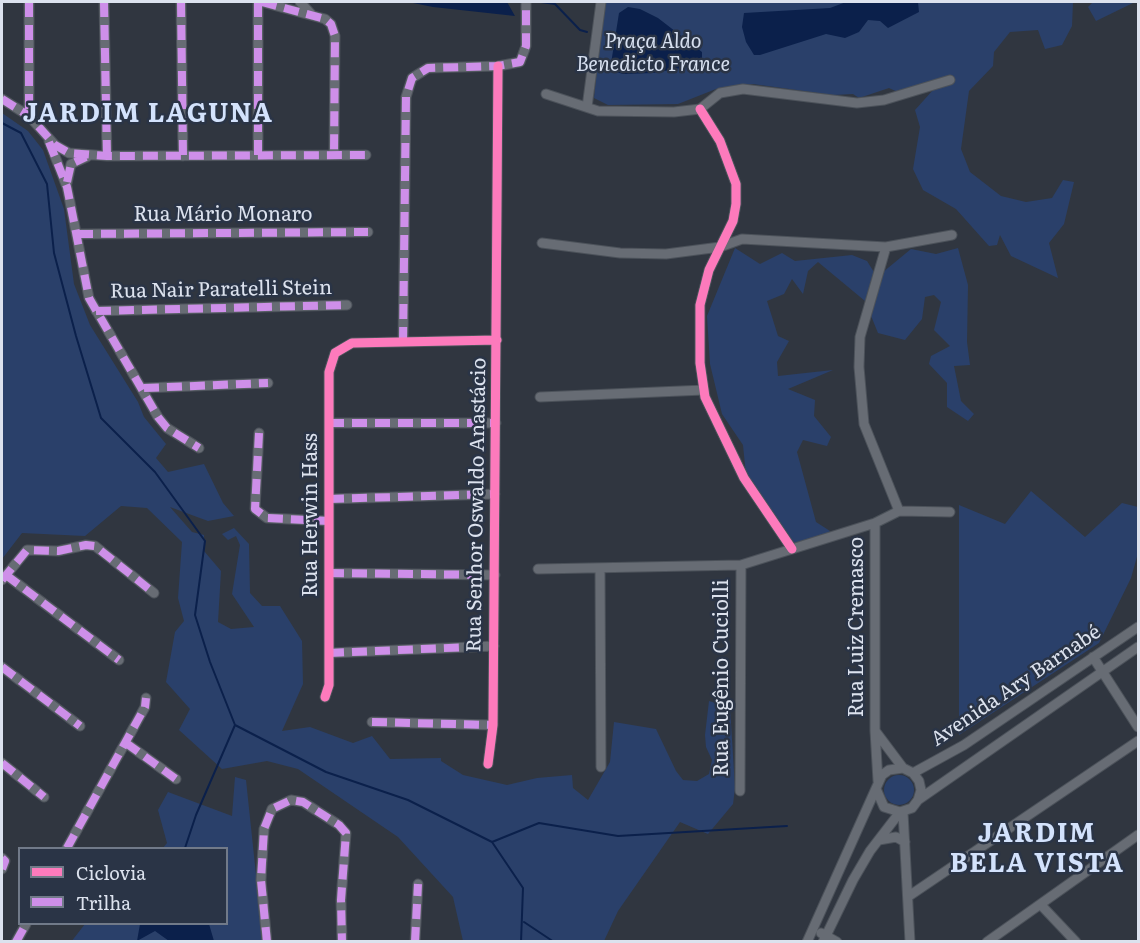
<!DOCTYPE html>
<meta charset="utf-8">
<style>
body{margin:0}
#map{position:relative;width:1140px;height:943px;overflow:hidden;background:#303640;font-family:Literata,serif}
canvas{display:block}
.frame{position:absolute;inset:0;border:3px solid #dce2ee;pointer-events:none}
.legend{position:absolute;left:18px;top:847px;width:210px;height:78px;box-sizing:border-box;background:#2a3446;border:2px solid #717a89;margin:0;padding:8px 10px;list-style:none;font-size:18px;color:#dce2ee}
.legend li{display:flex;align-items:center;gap:12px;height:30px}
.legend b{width:30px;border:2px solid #717a89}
</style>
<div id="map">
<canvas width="1140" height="943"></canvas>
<div class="frame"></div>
<ul class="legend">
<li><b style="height:8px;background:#fd7abc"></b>Ciclovia</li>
<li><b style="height:8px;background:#ce8fe9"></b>Trilha</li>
</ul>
</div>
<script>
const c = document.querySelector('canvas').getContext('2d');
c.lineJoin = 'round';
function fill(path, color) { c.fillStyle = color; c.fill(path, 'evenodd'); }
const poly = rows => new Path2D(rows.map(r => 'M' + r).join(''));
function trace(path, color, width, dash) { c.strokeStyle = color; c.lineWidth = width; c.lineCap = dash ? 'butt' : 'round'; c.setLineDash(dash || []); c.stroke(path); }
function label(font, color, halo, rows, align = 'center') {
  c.font = font + ' Literata,serif'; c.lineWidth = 5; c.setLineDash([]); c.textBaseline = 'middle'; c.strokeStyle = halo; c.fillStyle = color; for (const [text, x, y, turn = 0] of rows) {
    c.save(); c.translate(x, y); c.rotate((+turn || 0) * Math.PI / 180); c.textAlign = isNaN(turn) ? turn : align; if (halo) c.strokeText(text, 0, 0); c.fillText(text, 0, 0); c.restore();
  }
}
const green = poly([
 [604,2,1073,2,1072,26,1062,45,1045,49,1038,30,1010,32,994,52,993,66,969,91,961,149,970,172,1001,196,1026,202,1052,198,1063,180,1074,182,1064,224,1049,243,1058,278,1011,256,1000,235,997,245,989,246,956,209,923,190,913,169,920,127,915,110,933,90,934,80,904,95,889,88,859,98,853,94,833,95,753,84,716,89,678,104,608,105,594,98],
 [1093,2,1135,2,1096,21,1088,7],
 [2,113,28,131,43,150,64,209,74,284,90,325,138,402,144,417,166,444,156,458,168,472,204,464,223,503,234,516,208,521,170,507,192,532,204,535,204,551,221,571,218,622,231,629,254,627,232,594,240,545,236,536,228,540,222,534,234,528,249,544,250,593,262,606,280,606,302,641,303,684,282,731,310,727,353,743,372,736,390,759,441,758,441,761,463,775,507,785,537,778,572,775,573,788,588,800,610,762,614,722,656,729,676,771,683,780,697,781,709,774,712,760,706,747,705,735,709,701,730,707,735,788,733,804,708,834,680,822,618,911,604,941,463,941,453,897,398,837,298,769,267,761,222,769,179,730,190,709,166,682,175,632,184,621,178,598,182,542,147,508,121,506,85,536,22,533,2,559],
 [735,248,760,264,782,253,795,261,852,255,867,261,877,277,911,249,936,254,958,248,968,285,967,342,970,365,954,366,961,401,974,414,968,421,947,407,947,383,929,364,931,356,950,346,934,330,941,302,934,295,925,297,922,319,905,340,878,333,865,301,818,262,808,271,803,294,792,279,784,294,767,301,778,336,789,341,777,362,778,376,833,370,788,389,815,400,814,416,831,437,827,446,803,440,797,452,816,522,830,531,817,546,795,544,746,475,743,445,722,414,710,364,707,316],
 [1031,491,1085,537,1122,503,1138,507,1138,553,1131,578,1099,643,959,735,959,505,1005,524],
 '884 790a15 15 0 1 1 30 0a15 15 0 1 1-30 0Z',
 [235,777,246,780,263,941,71,942,85,924,226,924,226,848,163,848,167,843,158,810,168,792,232,816]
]);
const water = poly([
 [408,2,507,2,515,16,433,7],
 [846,2,918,2,919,12,888,28,880,21,868,20,859,32,845,38,826,34,760,55,754,55,746,42,742,27,744,13,830,8],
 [628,7,640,9,658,18,702,52,702,61,698,65,653,73,623,74,610,70,619,13],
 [140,924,209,924,214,941,169,941,155,931,137,941]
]);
const stream = poly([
 [541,2,555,4,580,30,587,32],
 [2,123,21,133,47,184,54,253,76,336,101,418,155,472,205,541,195,615,210,662,235,725,196,815,185,848],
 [235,725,326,772,408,800,492,842,523,888,521,942],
 [492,842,539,823,618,836,787,826],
 [524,922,554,942]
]);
const minor = poly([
 [29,2,29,116],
 [104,2,107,156],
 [181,2,183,156],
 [262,2,325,19,331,24,335,36,334,154],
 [300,2,312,15],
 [546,94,598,111,674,112,700,109,720,93,743,89,857,103,884,100,950,80],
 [2,99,29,116,55,145,69,153,107,156,366,155],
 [587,107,601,2],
 [700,109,720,141,736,184,736,204,733,221,709,270,700,305,700,363,705,397,744,478,792,549],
 [49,141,67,187,89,298,158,417,167,428,199,448],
 [258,155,258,2],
 [67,183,71,164,87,157],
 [78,234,368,232],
 [542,243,620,253,666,254,720,247,742,239,886,247,952,235],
 [886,247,860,337,859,367,864,424,899,511],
 [96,311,347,305],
 [403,342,406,97,412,78,428,68,498,66,520,62,526,46,526,2],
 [144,388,268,383],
 [540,397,704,390],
 [329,423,496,423],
 [259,433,255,509,267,518,329,521],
 [329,499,495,494],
 [875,523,875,731,878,781],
 [600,568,601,767],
 [538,569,741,565,875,523,899,511,950,512],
 [329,573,495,575],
 [6,575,119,660],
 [2,580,27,550,58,551,86,545,95,546,154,593],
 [329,653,494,646],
 [1093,657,1138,727],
 [2,667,80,726],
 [325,697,329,685,329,372,335,353,352,343,497,340],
 [372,722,493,725],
 [876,732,903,768],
 [126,743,176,779],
 [2,763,44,797],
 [488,764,493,725,498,66],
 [913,773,964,745,1138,627],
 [740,791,741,565],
 [918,800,1138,647],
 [903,812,910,942],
 [879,840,896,837,905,842],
 [67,848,145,707,146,698],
 [2,858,5,861,2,869],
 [909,896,1138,741],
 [1041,905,1076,942],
 [821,933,837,942],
 [16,942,26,924],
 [267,942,261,880,264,829,272,809,291,800,303,802,339,825,346,833,341,900,342,942],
 [415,942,418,884],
 [807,942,882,775,889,770,903,768,913,773,919,781,921,790,918,800,912,808,900,812,884,807,877,791],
 [823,942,853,880,870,851,900,812],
 [987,942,1138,835]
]);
const quiet = poly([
 [29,2,29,116],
 [104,2,107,156],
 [181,2,183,156],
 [262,2,325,19,331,24,335,36,334,154],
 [2,99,29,116,55,145,69,153,107,156,366,155],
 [49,142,67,187,89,298,158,417,167,428,199,448],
 [258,155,258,2],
 [67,182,71,164,86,157],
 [78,234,368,232],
 [96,311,347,305],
 [403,342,406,97,412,78,428,68,498,66,520,62,526,46,526,2],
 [144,388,268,383],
 [329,423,496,423],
 [259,433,255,509,267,518,329,521],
 [329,499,495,494],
 [329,573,495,575],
 [6,575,119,660],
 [2,580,27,550,58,551,86,545,95,546,154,593],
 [329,653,494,646],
 [2,667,80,726],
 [372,722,493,725],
 [126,743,176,779],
 [2,763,44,797],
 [67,848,145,707,146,698],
 [2,858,5,861,2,869],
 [16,942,26,924],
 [267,942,261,880,264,829,272,809,291,800,303,802,339,825,346,833,341,900,342,942],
 [415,942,418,884]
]);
const cycleway = poly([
 [700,109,720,141,736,184,736,204,733,221,709,270,700,305,700,363,705,397,744,478,792,549],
 [325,697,329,685,329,372,335,353,352,343,497,340],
 [488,764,493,725,498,66]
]);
const parkNames = [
 ["Praça Aldo",653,42],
 ["Benedicto France",653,65]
];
const streetNames = [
 ["Rua Mário Monaro",223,215],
 ["Rua Nair Paratelli Stein",221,290,-1],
 ["Rua Senhor Oswaldo Anastácio",477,505,-89],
 ["Rua Herwin Hass",311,515,-90],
 ["Rua Luiz Cremasco",857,627,-90],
 ["Rua Eugênio Cuciolli",722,678,-90],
 ["Avenida Ary Barnabé",1016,686,-34]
];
const districtNames = [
 ["JARDIM LAGUNA",148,114],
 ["JARDIM",1037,834],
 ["BELA VISTA",1037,864]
];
fill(green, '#2a406a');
fill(water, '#0b204b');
trace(stream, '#0b204b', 2);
trace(minor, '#4c525a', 11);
trace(minor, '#676c74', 9);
trace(quiet, '#ce8fe9', 8, [15, 8]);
trace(cycleway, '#fd7abc', 9);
label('italic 20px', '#d7e0f0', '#2a3446', parkNames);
label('20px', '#dce2ee', '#2a3446', streetNames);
c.letterSpacing = '1.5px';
label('bold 26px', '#d3e2fc', '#2a3446', districtNames);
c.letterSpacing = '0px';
</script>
